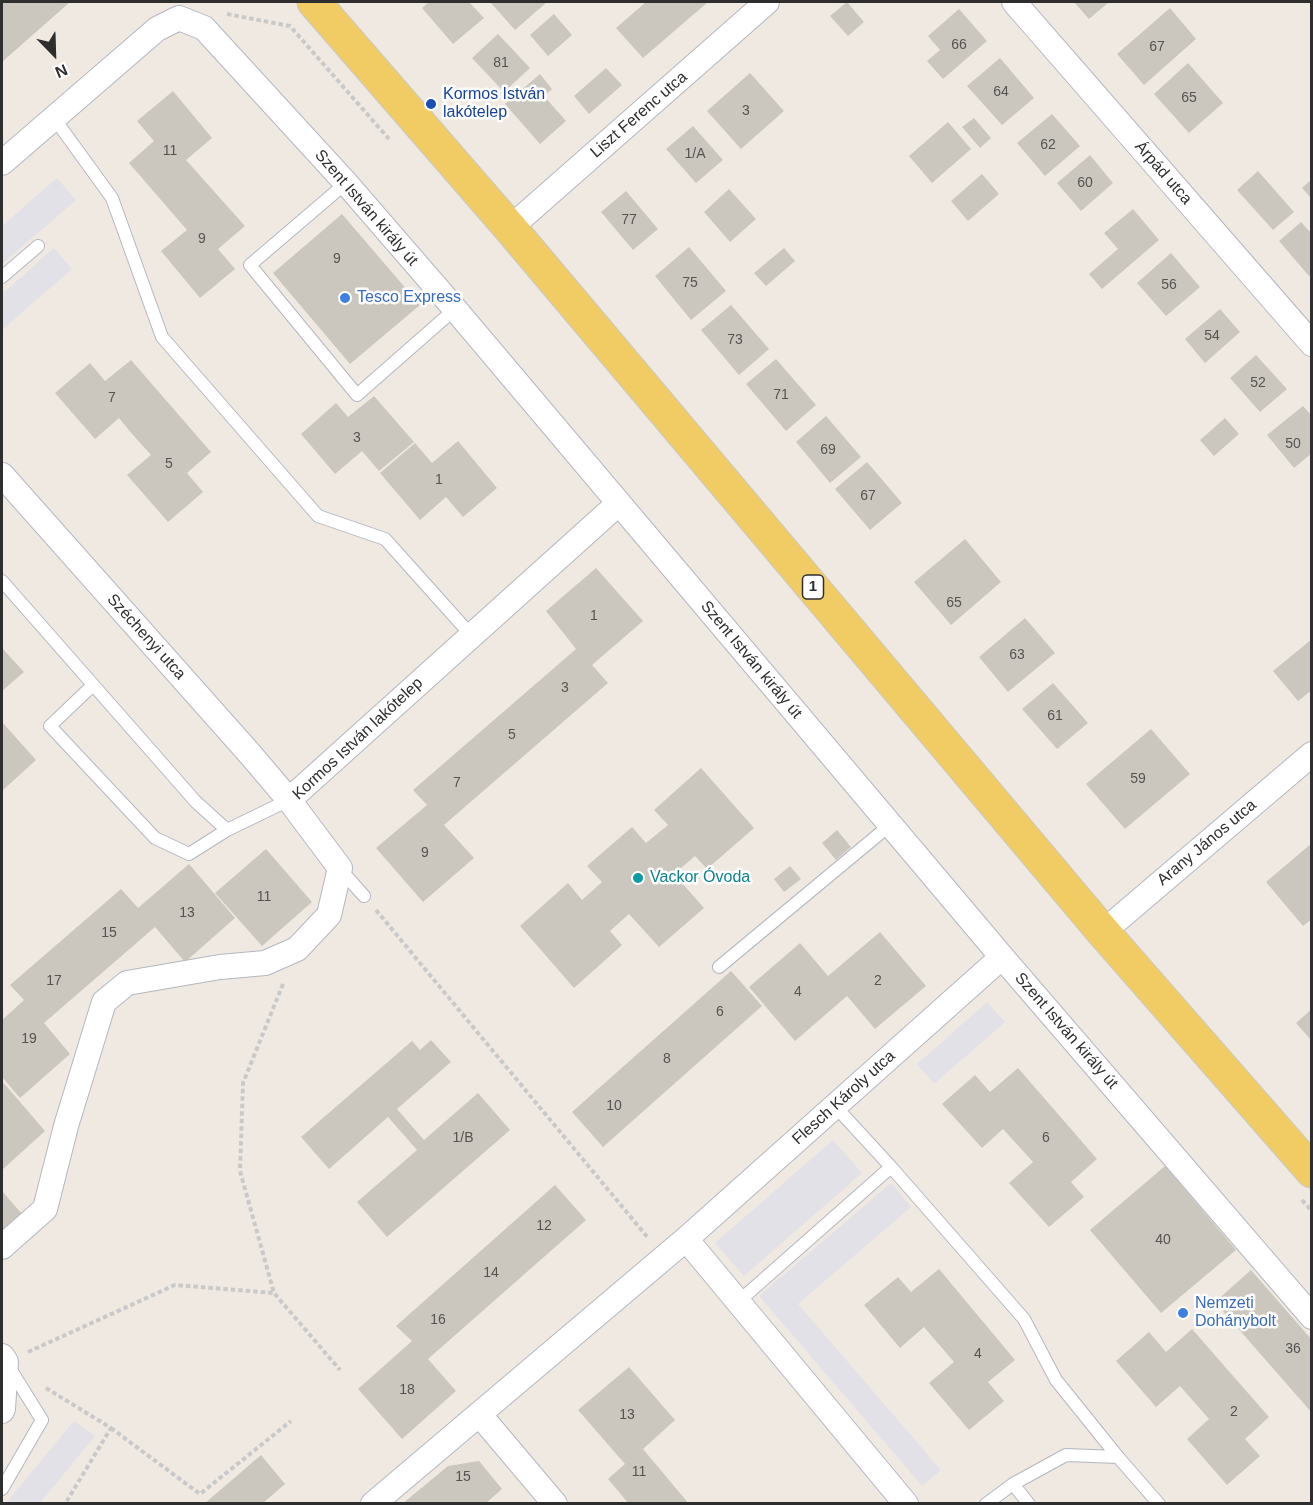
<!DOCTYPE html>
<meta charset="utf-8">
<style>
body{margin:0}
#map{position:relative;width:1313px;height:1505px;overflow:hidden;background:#efe9e1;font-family:Arial,sans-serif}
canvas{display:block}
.frame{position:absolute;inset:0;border:3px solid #2e2e2e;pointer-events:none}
.north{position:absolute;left:24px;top:24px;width:60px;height:60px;-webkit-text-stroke:4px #fff;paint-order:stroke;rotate:157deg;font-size:16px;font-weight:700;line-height:24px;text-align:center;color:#2e2e2e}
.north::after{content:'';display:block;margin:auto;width:21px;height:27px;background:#2e2e2e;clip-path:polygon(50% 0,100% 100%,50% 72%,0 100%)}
</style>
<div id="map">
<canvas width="1313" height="1505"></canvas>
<div class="frame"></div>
<div class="north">N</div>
</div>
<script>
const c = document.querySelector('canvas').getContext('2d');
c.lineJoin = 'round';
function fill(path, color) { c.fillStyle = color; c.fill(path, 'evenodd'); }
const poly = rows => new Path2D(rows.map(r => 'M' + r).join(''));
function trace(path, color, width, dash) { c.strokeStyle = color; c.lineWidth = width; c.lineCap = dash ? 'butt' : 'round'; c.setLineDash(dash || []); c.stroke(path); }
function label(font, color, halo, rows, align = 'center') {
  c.font = font + ' Arial,sans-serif'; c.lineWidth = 5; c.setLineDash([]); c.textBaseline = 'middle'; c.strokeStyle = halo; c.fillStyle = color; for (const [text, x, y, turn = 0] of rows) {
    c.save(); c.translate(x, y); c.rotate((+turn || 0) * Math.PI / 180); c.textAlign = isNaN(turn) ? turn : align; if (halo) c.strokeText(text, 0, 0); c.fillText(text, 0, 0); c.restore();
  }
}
const industrial = poly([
 [57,178,76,200,2,264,2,226],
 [54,248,72,269,2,330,2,294],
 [987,1002,1005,1022,934,1084,917,1064],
 [833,1140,862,1173,744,1276,715,1243],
 [891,1183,911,1207,798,1304,941,1470,922,1486,759,1296],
 [74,1421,95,1436,40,1503,6,1503]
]);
const building = poly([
 [2,2,70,2,2,62],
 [429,2,469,2,484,18,453,44,422,8],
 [490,2,547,2,515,30],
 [646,2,708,2,643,58,616,28],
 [847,2,864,22,848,36,830,16],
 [1074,2,1109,2,1089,19],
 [1170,8,1196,39,1144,85,1117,54],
 [959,9,987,41,943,79,927,61,940,50,928,36],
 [554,14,572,35,548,56,530,35],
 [498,34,530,68,504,92,472,58],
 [1000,58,1034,98,1002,125,967,86],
 [1188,63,1223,103,1189,133,1154,94],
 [606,68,622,85,589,114,574,96],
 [750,73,784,111,741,149,707,111],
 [540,74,552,89,544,96,566,121,540,144,505,104],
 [173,91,212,138,186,160,245,226,218,249,235,269,200,298,161,251,187,230,129,163,154,141,137,121],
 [1052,114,1080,146,1045,176,1017,143],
 [974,118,991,138,980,148,962,127],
 [948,122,971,149,932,183,909,156],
 [693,126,723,160,696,183,666,149],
 [1090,155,1113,183,1081,211,1057,183],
 [1258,171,1294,212,1273,230,1237,190],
 [982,174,999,194,968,221,951,201],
 [1312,179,1312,199,1302,188],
 [729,189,756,219,730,242,704,212],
 [626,191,658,229,633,250,601,212],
 [1133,209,1159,240,1102,289,1089,274,1118,249,1104,233],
 [342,214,420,305,350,364,273,273],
 [1301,222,1312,234,1312,274,1309,276,1279,241],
 [689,247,726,291,691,320,655,276],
 [784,248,795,261,766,286,754,273],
 [1171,253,1200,287,1166,316,1137,283],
 [731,305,769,349,739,375,701,330],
 [1220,309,1240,332,1205,363,1185,339],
 [1256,355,1287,389,1260,412,1230,378],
 [776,359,816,405,786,431,746,384],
 [131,360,211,452,187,473,203,492,168,522,127,475,151,455,133,435,119,418,95,439,55,393,90,363,105,381],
 [374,396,414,442,379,471,362,451,335,474,301,434,336,403,348,417],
 [1303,406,1312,416,1312,453,1294,468,1267,435],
 [826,416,861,457,830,483,796,442],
 [1225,418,1239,434,1214,456,1200,440],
 [458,441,497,488,463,517,446,497,420,520,380,473,415,443,432,463],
 [867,462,902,503,870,530,835,489],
 [965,539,1001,582,951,625,914,582],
 [596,568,643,621,592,665,608,683,444,825,474,858,423,902,376,848,427,805,413,790,576,649,546,611],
 [1025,618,1055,653,1008,692,979,657],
 [1312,639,1312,690,1298,701,1273,671],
 [2,648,24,672,2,691],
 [1053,683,1088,723,1057,749,1022,709],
 [2,722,36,760,2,791],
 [1151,729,1190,774,1125,829,1086,784],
 [701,768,754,828,707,869,695,856,674,874,704,908,659,947,629,914,610,931,622,945,574,988,520,926,568,883,582,900,602,882,587,866,632,827,646,843,668,825,654,810],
 [837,830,851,847,836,860,822,843],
 [1312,843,1312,919,1303,926,1266,882],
 [266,849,312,902,262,946,215,893],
 [189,864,235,918,185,962,155,927,44,1023,70,1054,20,1098,2,1077,2,1020,24,1000,10,985,121,889,138,908],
 [790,866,801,879,784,892,774,879],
 [880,932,926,986,875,1029,847,996,795,1041,749,987,800,943,828,976],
 [731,971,762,1006,603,1147,572,1112],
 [1312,1009,1312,1041,1296,1023],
 [431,1040,451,1062,397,1109,424,1140,478,1093,510,1130,387,1237,357,1202,417,1150,388,1117,329,1169,301,1137,412,1041,420,1050],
 [1018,1068,1097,1159,1071,1182,1084,1197,1049,1227,1009,1183,1033,1162,1003,1129,982,1148,942,1104,975,1075,990,1092],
 [2,1081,45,1131,2,1170],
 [1165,1166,1236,1250,1161,1313,1090,1230],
 [555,1185,586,1220,428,1359,456,1391,402,1439,358,1389,412,1341,396,1326],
 [2,1191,22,1214,2,1231],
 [939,1269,1015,1360,988,1382,1004,1401,969,1430,929,1383,954,1362,924,1327,900,1348,864,1305,898,1277,911,1292],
 [1251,1270,1312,1340,1312,1413,1215,1302],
 [1192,1329,1269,1417,1245,1439,1260,1456,1227,1485,1187,1439,1209,1419,1180,1386,1156,1407,1116,1361,1149,1332,1166,1352],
 [629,1367,675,1420,643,1449,689,1504,629,1504,608,1479,625,1464,578,1410],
 [261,1455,285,1484,262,1504,204,1504],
 [479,1461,502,1489,485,1504,402,1504,448,1466]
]);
const path = poly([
 [227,14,290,26,389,139],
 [376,910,649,1239],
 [283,984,243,1083,240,1171,274,1293,340,1370],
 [1302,1200,1312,1211],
 [28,1352,175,1285,274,1293],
 [46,1388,111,1428,65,1504],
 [111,1428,200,1494,291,1421]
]);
const service = poly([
 [54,118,112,198,162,337,318,516,385,539,471,635],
 [346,183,250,265,357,395,455,309],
 [2,277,38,246],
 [2,581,196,802,227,830,289,800],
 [93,685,50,726,155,838,189,854,227,830],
 [340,869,364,896],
 [719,967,890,825],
 [891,1167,1024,1319,1056,1380,1118,1457],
 [738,1302,891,1167,835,1106],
 [1013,1484,1029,1504],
 [2,1489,42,1420,9,1367],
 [986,1504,1013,1484,1066,1455,1118,1457,1159,1504]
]);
const minor = poly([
 [1014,2,1312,344],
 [2,163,157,29,179,18,204,28,346,183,455,309,1002,957,1312,1317],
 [510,228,767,2],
 [2,475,250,754,289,800,340,868,329,915,297,949,265,963,220,967,127,983,104,1002,66,1126,45,1209,2,1247],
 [289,800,619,503],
 [1103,932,1312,754],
 [686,1239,906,1504],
 [2,1356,6,1362,3,1409,2,1411],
 [479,1414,555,1504],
 [373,1504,686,1239,1002,957]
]);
const primary = poly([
 [314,2,510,228,1103,932,1312,1171]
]);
const markers = [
 [431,104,6,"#1a4fb4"],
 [345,298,6,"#3f7fe0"],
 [638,878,6,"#0f9aa8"],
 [1183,1313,6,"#3f7fe0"]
];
const numberNames = [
 ["66",959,45],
 ["67",1157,47],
 ["81",501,63],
 ["64",1001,92],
 ["65",1189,98],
 ["3",746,111],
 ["62",1048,145],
 ["11",170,151],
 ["1/A",695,154],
 ["60",1085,183],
 ["77",629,220],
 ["9",202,239],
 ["9",337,259],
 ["75",690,283],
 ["56",1169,285],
 ["54",1212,336],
 ["73",735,340],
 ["52",1258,383],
 ["71",781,395],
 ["7",112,398],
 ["3",357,438],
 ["50",1293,444],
 ["69",828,450],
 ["5",169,464],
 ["1",439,480],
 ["67",868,496],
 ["65",954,603],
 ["1",594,616],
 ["63",1017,655],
 ["3",565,688],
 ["61",1055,716],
 ["5",512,735],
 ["59",1138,779],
 ["7",457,783],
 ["9",425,853],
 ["11",264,897],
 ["13",187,913],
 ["15",109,933],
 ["17",54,981],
 ["2",878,981],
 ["4",798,992],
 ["6",720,1012],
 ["19",29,1039],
 ["8",667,1059],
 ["10",614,1106],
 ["1/B",463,1138],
 ["6",1046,1138],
 ["12",544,1226],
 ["40",1163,1240],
 ["14",491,1273],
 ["16",438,1320],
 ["36",1293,1349],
 ["4",978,1354],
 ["18",407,1390],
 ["2",1234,1412],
 ["13",627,1415],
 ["11",639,1472],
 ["15",463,1477]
];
const shields = [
 [813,587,21]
];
const shieldNames = [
 ["1",813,587]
];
const transitNames = [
 ["Kormos István",443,95],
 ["lakótelep",443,113]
];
const streetNames = [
 ["Liszt Ferenc utca",639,115,-41],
 ["Árpád utca",1163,173,49],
 ["Szent István király út",366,208,49],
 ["Széchenyi utca",146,637,48],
 ["Szent István király út",751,660,50],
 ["Kormos István lakótelep",358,739,-43],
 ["Arany János utca",1207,843,-40],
 ["Szent István király út",1066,1031,49],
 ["Flesch Károly utca",844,1098,-42]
];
const shopNames = [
 ["Tesco Express",357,298],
 ["Nemzeti",1195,1304],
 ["Dohánybolt",1195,1322]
];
const cultureNames = [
 ["Vackor Óvoda",650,878]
];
fill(industrial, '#e3e1e8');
fill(building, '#cbc7bf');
trace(service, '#b4b7c1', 14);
trace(minor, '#b4b7c1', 26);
trace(primary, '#c9c9c9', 35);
trace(path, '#c9c9c9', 4, [4.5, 3]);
trace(service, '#fff', 12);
trace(minor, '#fff', 24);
trace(primary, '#f1cc64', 33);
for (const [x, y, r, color] of markers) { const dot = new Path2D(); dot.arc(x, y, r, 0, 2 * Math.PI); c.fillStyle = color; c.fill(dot); trace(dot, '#fff', 2); }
label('14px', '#555452', null, numberNames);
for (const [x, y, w] of shields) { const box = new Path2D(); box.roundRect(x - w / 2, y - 12, w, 24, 4.5); c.fillStyle = '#fff'; c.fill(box); trace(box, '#2e2e2e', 1.5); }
label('bold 15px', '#2e2e2e', null, shieldNames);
label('16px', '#164399', '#fff', transitNames, 'left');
label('16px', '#2e2e2e', '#fff', streetNames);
label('16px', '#366cbe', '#fff', shopNames, 'left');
label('16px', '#0d838f', '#fff', cultureNames, 'left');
</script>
